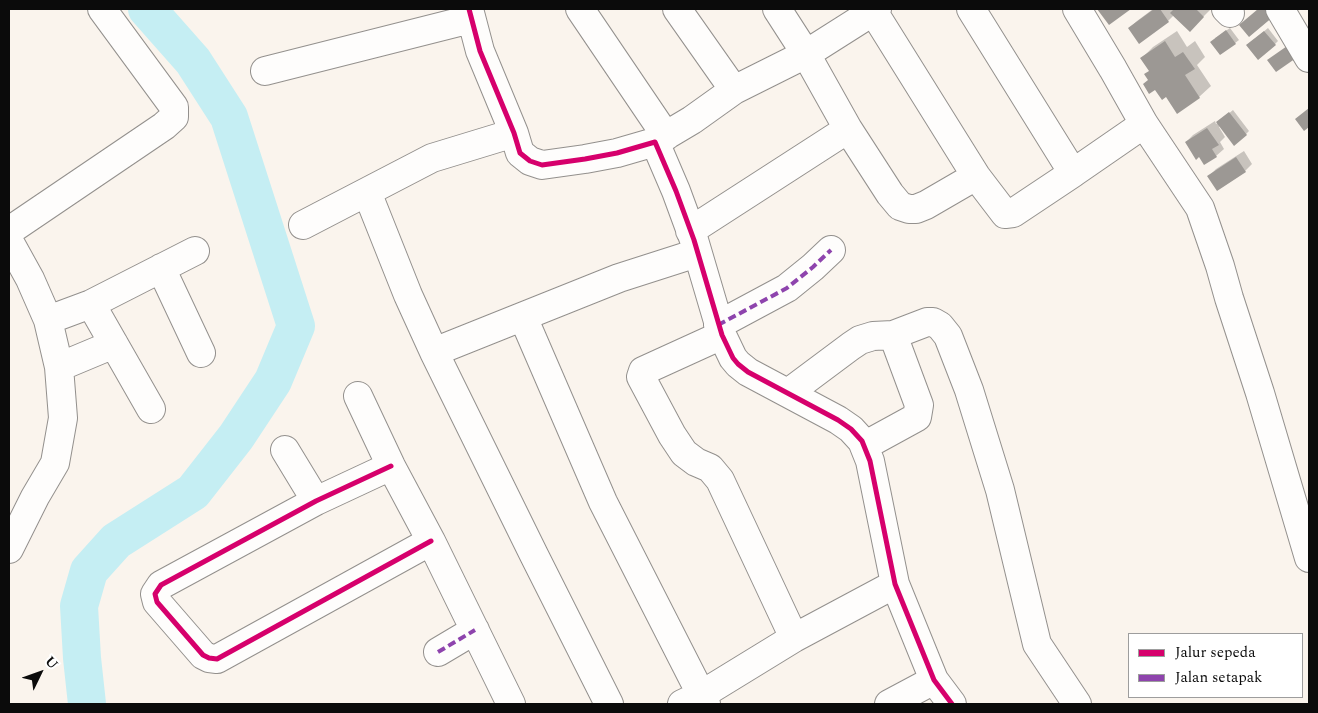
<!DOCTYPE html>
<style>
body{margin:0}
#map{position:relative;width:1318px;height:713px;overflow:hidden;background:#faf4ed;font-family:Spectral,serif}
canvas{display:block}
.frame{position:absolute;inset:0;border:10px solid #0b0b0b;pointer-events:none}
.legend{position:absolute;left:1128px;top:633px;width:175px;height:65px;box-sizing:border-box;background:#fff;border:1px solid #9d9d9d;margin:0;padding:6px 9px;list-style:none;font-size:15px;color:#0b0b0b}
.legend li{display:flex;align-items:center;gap:10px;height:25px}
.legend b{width:25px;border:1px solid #9d9d9d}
.north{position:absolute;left:15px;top:648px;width:50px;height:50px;-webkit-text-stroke:4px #fff;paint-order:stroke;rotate:48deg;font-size:14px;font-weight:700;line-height:20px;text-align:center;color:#0b0b0b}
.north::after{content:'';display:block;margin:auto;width:18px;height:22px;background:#0b0b0b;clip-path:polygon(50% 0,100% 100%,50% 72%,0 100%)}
</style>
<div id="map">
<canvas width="1318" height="713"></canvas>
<div class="frame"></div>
<ul class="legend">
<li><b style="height:6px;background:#d6006c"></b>Jalur sepeda</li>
<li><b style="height:6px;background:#8e44ad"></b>Jalan setapak</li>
</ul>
<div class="north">U</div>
</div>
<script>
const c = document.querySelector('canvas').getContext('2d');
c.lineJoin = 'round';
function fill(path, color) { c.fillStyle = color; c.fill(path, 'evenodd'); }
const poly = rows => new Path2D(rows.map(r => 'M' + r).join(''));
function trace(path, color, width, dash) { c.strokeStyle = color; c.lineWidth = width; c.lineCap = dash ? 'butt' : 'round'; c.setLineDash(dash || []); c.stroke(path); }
const shadow = poly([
 [1153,9,1172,9,1174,11,1175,9,1211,9,1190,30,1174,15,1168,21,1139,42,1129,28,1137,21],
 [1230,28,1239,40,1221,54,1215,38],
 [1268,28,1278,41,1275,44,1251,42],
 [1177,31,1187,47,1195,41,1205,57,1197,65,1211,86,1199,97,1177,112,1166,95,1149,80,1150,70,1142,58,1153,47],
 [1233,110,1249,131,1246,134,1220,126,1219,127,1225,137,1220,142,1224,149,1216,156,1199,156,1186,142,1193,135,1215,121,1216,124],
 [1244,151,1252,164,1245,171,1209,176,1216,169]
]);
const river = poly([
 [87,704,82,658,79,606,89,571,116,541,193,492,236,437,273,381,296,326,229,117,193,61,147,9]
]);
const building = poly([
 [1097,9,1131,9,1109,25],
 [1154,9,1160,9,1169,22,1139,44,1128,28],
 [1174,9,1196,9,1204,17,1190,32,1170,13],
 [1258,9,1267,9,1274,16,1249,37,1239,25],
 [1226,30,1236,44,1220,55,1210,42],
 [1264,31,1276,45,1258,60,1246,45],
 [1165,41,1175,57,1183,52,1195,69,1185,75,1200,98,1177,114,1166,97,1162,100,1155,90,1149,94,1143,84,1148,80,1144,74,1149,71,1140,58],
 [1290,44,1299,56,1276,72,1267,60],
 [1309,108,1309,127,1304,131,1295,119],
 [1229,112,1247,135,1234,146,1216,122],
 [1207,128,1219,145,1212,149,1217,157,1204,165,1199,157,1196,160,1185,142],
 [1236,157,1246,172,1217,191,1207,176]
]);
const minor = poly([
 [469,9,480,51,514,133,520,153,530,161,542,165,585,159,617,153,655,142,676,191,694,240,722,335,733,358,738,364,748,372,838,420,851,429,862,441,870,461,895,584,934,680,952,704],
 [580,9,666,136],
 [677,9,734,90],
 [777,9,806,54,848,129,890,194,900,206,909,209,916,209,926,205,976,176],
 [971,9,1073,173,1144,124],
 [1077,9,1113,69,1144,124,1200,208,1220,266,1229,298,1260,393,1309,558],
 [1226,9,1230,13],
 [1280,9,1309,58],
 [873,11,976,176,1005,214,1013,213,1073,173],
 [265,71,471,19],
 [655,142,692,120,734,90,806,54,877,9],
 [367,192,408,295,434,352,534,555,609,704],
 [303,225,432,158,514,133],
 [9,231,164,126,174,117,174,107,102,9],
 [690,231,848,129],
 [9,241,30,279,48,320,59,367,63,418,55,463,35,497,9,549],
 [161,268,201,353],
 [91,304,151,409],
 [523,317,603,502,706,704],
 [48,320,91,304,195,251],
 [718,325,787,288,813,267,831,250],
 [722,335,643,371,641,377,672,435,684,453,696,462,710,468,720,480,794,638],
 [434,352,619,278,697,253],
 [59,367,114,344],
 [788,393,851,346,860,340,873,336,893,335,927,322,933,322,940,326,948,336,969,390,1000,490,1037,644,1077,704],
 [358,396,391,466,431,541,511,704],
 [864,446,917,417,919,405,893,335],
 [285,450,316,501],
 [391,466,316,501,161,585,155,594,157,602,203,655,209,658,217,659,431,541],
 [438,652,475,630],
 [682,704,701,695,794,638,895,584],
 [889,704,934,680]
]);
const quiet = poly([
 [718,325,787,288,813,267,831,250],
 [438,652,475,630]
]);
const cycleway = poly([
 [469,9,480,51,514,133,520,153,530,161,542,165,585,159,617,153,655,142,676,191,694,240,722,335,733,358,738,364,748,372,838,420,851,429,862,441,870,461,895,584,934,680,952,704],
 [391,466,316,501,161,585,155,594,157,602,203,655,209,658,217,659,431,541]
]);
fill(shadow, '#0003');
trace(river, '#c5eef3', 38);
fill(building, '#9c9894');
trace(minor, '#93908d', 30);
trace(minor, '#fefdfc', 28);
trace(quiet, '#8e44ad', 4, [8, 4]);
trace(cycleway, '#d6006c', 5);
</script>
